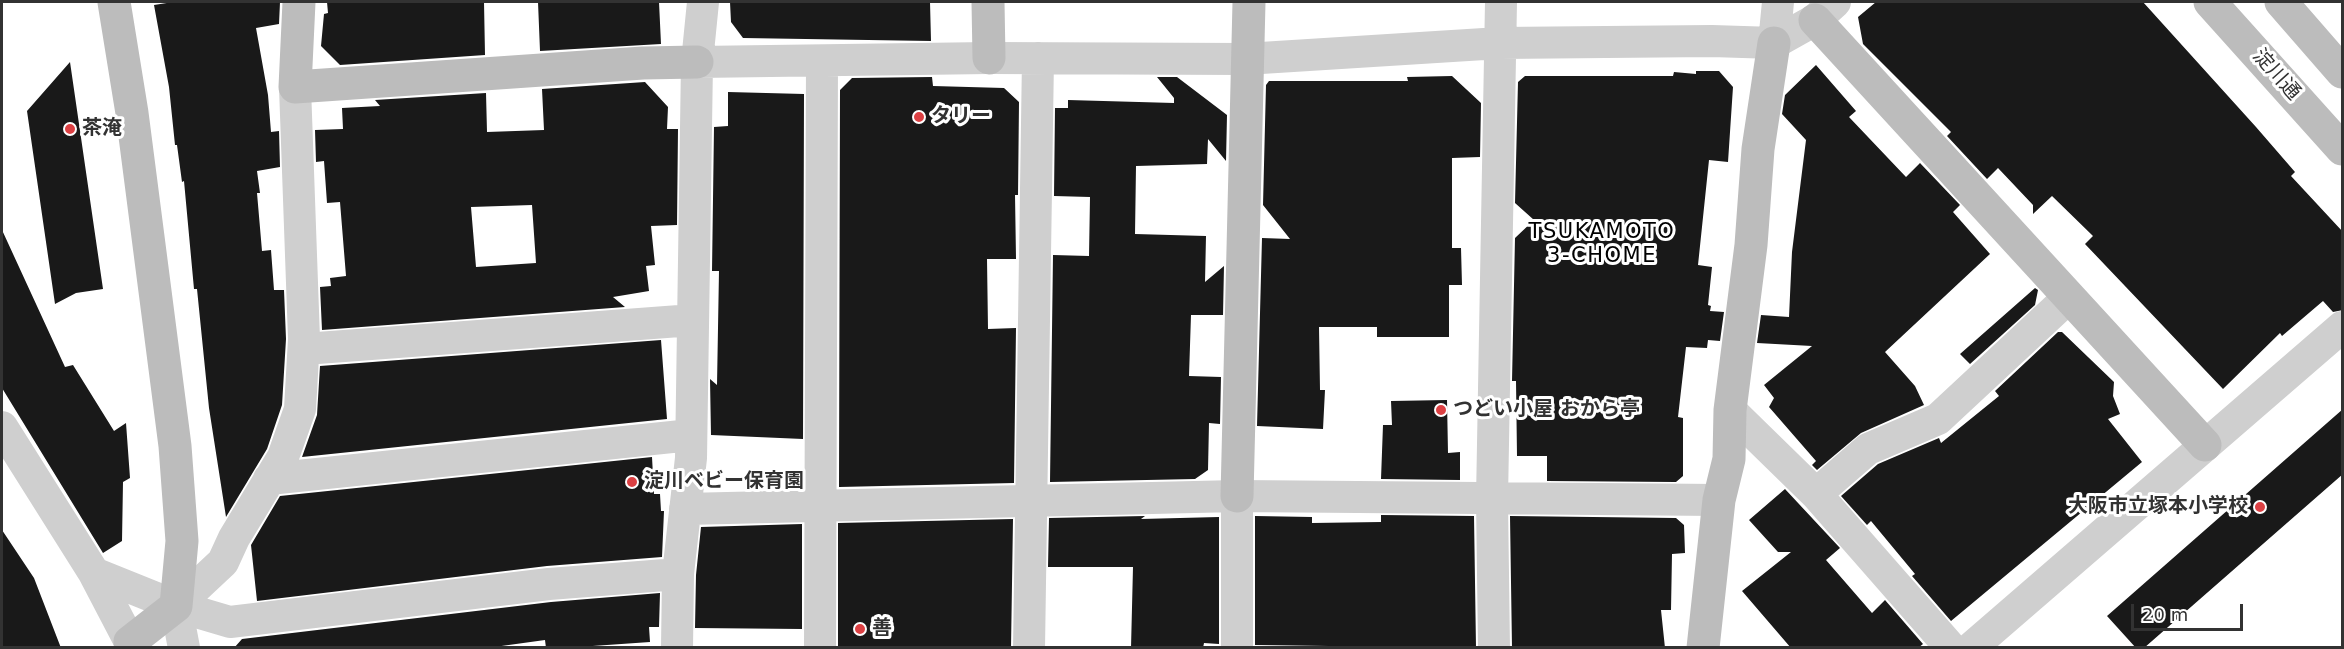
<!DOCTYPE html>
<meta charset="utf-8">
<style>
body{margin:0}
#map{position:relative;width:2344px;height:649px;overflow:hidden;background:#fff;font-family:"DejaVu Sans",sans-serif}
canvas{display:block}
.frame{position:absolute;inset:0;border:3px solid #323232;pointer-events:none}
.scale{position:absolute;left:2131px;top:604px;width:112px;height:27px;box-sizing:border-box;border:3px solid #323232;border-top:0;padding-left:8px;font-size:18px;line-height:21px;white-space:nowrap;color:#323232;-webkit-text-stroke:4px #fff;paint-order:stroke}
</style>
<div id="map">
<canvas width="2344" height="649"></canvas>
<div class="frame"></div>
<div class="scale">20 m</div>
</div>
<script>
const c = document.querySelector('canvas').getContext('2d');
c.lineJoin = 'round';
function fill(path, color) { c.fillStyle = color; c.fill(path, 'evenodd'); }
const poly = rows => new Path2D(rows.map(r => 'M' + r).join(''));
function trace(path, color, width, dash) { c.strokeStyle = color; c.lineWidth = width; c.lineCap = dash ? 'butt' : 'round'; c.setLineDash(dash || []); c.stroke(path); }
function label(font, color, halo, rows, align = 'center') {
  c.font = font + ' "DejaVu Sans","Noto Sans JP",sans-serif'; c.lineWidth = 6; c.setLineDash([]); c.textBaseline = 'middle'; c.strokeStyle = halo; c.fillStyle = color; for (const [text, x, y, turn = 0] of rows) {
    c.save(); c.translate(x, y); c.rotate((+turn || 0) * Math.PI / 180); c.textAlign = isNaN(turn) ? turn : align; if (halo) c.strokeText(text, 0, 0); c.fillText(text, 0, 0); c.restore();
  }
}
const building = poly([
 [173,2,280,2,279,24,256,28,268,95,271,132,279,131,280,167,257,171,260,193,257,193,262,251,271,250,274,290,284,290,286,339,282,405,267,449,226,517,209,408,197,289,194,289,184,181,182,182,177,145,175,145,169,87,154,5],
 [327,2,484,2,485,55,340,65,321,46,324,14,328,13],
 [538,2,659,2,661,44,540,51],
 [730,2,930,2,931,41,743,38,731,22],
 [1876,2,2143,2,2256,127,2295,172,2291,176,2343,232,2343,310,2333,312,2323,301,2282,336,2280,333,2223,389,2085,244,2093,236,2052,196,2033,214,2033,205,1998,168,1987,179,1947,136,1951,132,1863,44,1858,17],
 [70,62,103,289,76,293,55,304,27,111],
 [1816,65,1856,111,1849,117,1906,177,1920,163,1960,205,1953,212,1990,254,1885,352,1915,386,1924,405,1861,433,1817,470,1812,465,1816,461,1769,407,1774,398,1764,385,1812,346,1757,343,1761,315,1789,317,1792,252,1806,140,1782,114,1785,95],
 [1696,71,1719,71,1733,87,1728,162,1709,160,1698,265,1712,267,1708,305,1711,306,1710,311,1724,312,1720,341,1708,340,1707,348,1686,347,1678,417,1683,418,1683,476,1676,482,1547,481,1547,456,1517,456,1516,381,1512,381,1515,238,1534,220,1515,203,1518,82,1525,76,1673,76,1674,72,1696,74],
 [1452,76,1481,103,1480,157,1452,158,1452,248,1461,248,1462,285,1449,285,1449,337,1377,337,1377,327,1319,327,1320,390,1325,390,1323,429,1257,426,1262,238,1290,239,1263,205,1266,85,1269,81,1408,81,1407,77],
 [932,77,933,86,1004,88,1019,102,1018,195,1015,195,1016,259,987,259,988,329,1016,328,1014,483,839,487,840,90,852,78],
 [1157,77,1177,77,1227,115,1226,161,1208,139,1207,164,1136,166,1135,234,1206,236,1205,282,1224,266,1223,315,1191,315,1189,376,1221,377,1220,424,1209,423,1208,470,1195,479,1050,482,1053,255,1089,256,1090,197,1054,196,1055,108,1068,108,1068,100,1174,103,1174,98],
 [645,82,668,107,667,129,678,129,677,225,651,226,655,265,646,266,649,291,613,297,625,307,322,330,320,287,331,286,330,278,346,276,340,202,327,203,324,161,316,162,315,130,343,129,342,108,380,106,375,100,486,93,487,132,544,130,542,89],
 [532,205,536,263,476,267,471,207],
 [728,92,804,94,803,439,711,435,710,379,717,385,719,271,712,271,714,127,728,126],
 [2,230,65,367,73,365,114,431,126,423,130,478,123,482,122,541,103,553,2,388],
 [2035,288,2038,290,2035,305,1970,364,1960,354],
 [2058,332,2062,332,2114,382,2113,396,2120,414,2108,419,2142,462,1951,621,1912,576,1915,574,1871,521,1867,525,1841,496,1878,464,1939,438,1941,443,1999,396,1995,391],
 [661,340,667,419,302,457,317,415,320,366],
 [1447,400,1448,453,1460,452,1460,480,1381,479,1383,425,1392,425,1391,401],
 [2343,409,2343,474,2144,648,2136,648,2107,616],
 [652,457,654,494,660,494,661,511,664,511,662,557,547,566,257,601,251,545,280,496],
 [1785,489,1840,548,1826,560,1872,613,1885,600,1923,644,1918,648,1791,648,1742,591,1791,552,1778,552,1749,520],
 [1381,515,1474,516,1476,648,1255,645,1255,516,1312,517,1312,523,1381,522],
 [1145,516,1141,519,1219,517,1219,644,1204,643,1203,648,1131,648,1133,567,1048,567,1049,518],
 [1510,516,1676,518,1684,525,1685,553,1672,554,1671,610,1661,610,1665,648,1512,648],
 [1013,519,1011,648,838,648,838,523],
 [802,524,802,629,695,628,696,575,701,527],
 [2,530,34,578,61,648,2,648],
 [660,593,659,627,649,627,650,642,564,648,546,648,545,640,487,648,234,648,242,639,551,602]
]);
const street = poly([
 [1774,43,1778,2],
 [697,62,989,58,1245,59,1500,43,1712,41,1774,43,1815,20,1835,2],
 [304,349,693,320],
 [1730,410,1816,494,1951,648],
 [2,427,94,573,130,642],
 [269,479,691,435],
 [1816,494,1868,449,1938,419,2068,298],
 [1237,496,1237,648],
 [685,509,1237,496,1719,500],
 [94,573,176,606,230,622,549,584,678,574],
 [176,606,223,562,234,538,283,457,300,409,304,339,295,87],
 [176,606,184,648],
 [677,648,678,574,691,458,697,62,703,2],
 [820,648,822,61],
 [1029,648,1038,58],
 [1494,648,1492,499,1501,2],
 [1971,648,2342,327]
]);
const secondary = poly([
 [114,2,132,113,175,446,182,541,176,606,130,642,131,648],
 [299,2,295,87,643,63,697,62],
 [988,2,989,58],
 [2210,2,2342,149],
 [2281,2,2342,72],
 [1815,20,2205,445],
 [1237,496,1249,2],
 [1703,648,1719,500,1729,459,1730,410,1751,245,1758,149,1774,43]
]);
const markers = [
 [919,117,6,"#dc4043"],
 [70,129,6,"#dc4043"],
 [1441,410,6,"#dc4043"],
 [632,482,6,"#dc4043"],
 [2260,507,6,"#dc4043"],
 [860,629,6,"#dc4043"]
];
const streetNames = [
 ["淀川通",2276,75,48]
];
const poiNames = [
 ["タリー",931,117],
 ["茶淹",82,129],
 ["つどい小屋 おから亭",1453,410],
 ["淀川ベビー保育園",644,482],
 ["大阪市立塚本小学校",2248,507,"right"],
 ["善",872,629]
];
const neighbourhoodNames = [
 ["TSUKAMOTO",1602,233],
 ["3-CHOME",1602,257]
];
fill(building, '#191919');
trace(street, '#cfcfcf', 32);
trace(secondary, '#bcbcbc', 33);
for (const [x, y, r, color] of markers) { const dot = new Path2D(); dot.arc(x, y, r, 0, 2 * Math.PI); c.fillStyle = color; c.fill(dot); trace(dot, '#fff', 2); }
label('20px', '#323232', '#fff', streetNames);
label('bold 20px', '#323232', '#fff', poiNames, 'left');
c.letterSpacing = '1.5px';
label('21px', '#000', '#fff', neighbourhoodNames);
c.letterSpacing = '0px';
</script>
